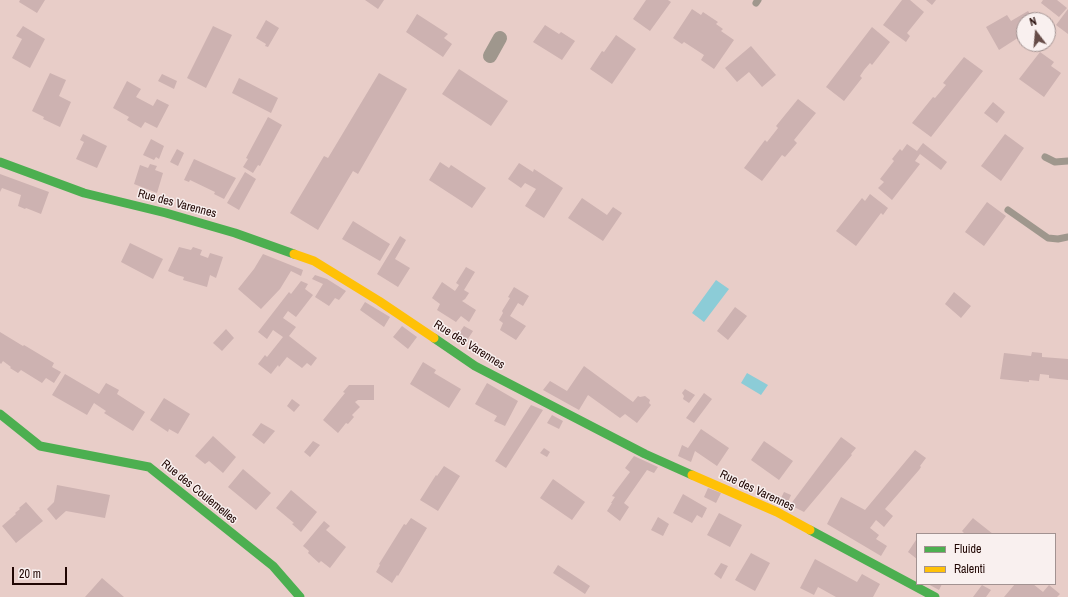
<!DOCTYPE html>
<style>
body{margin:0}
#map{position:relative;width:1068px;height:597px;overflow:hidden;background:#e8cdc8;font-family:"Archivo Narrow",sans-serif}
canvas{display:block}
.legend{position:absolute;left:916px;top:533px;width:140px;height:52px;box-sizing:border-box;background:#f9f0ef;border:1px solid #a29291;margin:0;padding:5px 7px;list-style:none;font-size:12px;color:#200603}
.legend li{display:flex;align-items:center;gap:8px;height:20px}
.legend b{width:20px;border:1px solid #a29291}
.north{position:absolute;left:1016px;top:12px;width:40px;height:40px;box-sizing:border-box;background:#f9f0ef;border:1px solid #a29291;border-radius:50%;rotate:344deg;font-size:11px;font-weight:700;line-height:16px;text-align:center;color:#200603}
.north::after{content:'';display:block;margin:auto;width:14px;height:18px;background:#664c48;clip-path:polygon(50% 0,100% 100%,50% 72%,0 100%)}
.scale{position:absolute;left:12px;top:567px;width:55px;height:18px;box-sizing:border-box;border:2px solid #200603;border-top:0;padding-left:5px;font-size:12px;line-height:14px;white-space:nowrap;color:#200603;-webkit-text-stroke:3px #f9f0ef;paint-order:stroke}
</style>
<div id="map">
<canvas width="1068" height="597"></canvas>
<ul class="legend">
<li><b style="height:5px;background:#4caf50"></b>Fluide</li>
<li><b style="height:5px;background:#ffc107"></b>Ralenti</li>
</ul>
<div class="north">N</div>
<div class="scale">20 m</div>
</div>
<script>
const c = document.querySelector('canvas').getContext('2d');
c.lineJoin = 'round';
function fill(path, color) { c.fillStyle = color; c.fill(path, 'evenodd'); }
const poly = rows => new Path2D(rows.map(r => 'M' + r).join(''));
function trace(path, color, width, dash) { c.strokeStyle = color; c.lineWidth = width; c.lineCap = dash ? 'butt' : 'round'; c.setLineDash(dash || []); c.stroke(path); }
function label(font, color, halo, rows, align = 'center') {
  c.font = font + ' "Archivo Narrow",sans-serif'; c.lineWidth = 3; c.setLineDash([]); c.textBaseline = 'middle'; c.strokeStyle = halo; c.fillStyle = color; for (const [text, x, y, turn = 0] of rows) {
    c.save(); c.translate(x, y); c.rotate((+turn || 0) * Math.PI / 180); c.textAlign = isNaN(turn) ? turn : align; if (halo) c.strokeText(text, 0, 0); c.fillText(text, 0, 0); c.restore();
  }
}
const water = poly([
 [716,280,729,289,704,322,692,313],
 [747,373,768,385,761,395,741,383]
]);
const building = poly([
 [20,0,45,0,37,13,19,2],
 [365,0,384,0,378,9],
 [646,0,668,0,671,2,650,31,633,19],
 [902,0,910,0,924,12,907,33,910,36,906,42,883,25],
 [926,0,936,0,932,5],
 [1043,0,1057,0,1067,8,1059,17,1041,3],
 [692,9,701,15,703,12,718,22,716,24,723,29,721,31,734,40,714,69,701,60,704,55,684,42,682,44,673,38],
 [1068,9,1068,34,1056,25],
 [1028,11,1034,20,1024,20,1024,34,999,50,986,27,1007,15,1011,21],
 [417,14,448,34,444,38,452,44,443,57,406,32],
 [266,20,279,28,268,47,265,46,266,44,256,38],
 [545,25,559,34,561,32,575,41,562,60,533,42],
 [23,26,45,39,30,68,12,58,22,39,16,36],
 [213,26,232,35,206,88,187,78],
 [872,27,890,42,872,65,870,63,864,70,860,76,862,78,844,101,826,87],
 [616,35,636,49,612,84,590,69,602,51,604,52],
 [751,46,776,75,762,87,749,72,737,82,725,68],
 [1040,52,1054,62,1051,66,1061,73,1044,97,1019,79],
 [964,57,983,71,931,137,912,123,933,97,935,98,946,85,943,83],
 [459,69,508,101,491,126,442,94],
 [50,73,66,80,59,96,71,102,60,127,43,119,44,117,32,111],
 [379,73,407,89,358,174,353,171,318,230,290,213,324,156,328,158],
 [162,74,177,81,174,89,158,81],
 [239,78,278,98,271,113,232,93],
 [127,81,141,89,136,97,153,106,157,99,169,105,157,128,145,122,141,128,127,120,129,117,113,108],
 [798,99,816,113,794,140,797,143,785,157,782,155,762,181,744,168,765,140,767,142,778,128,776,126],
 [993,102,1005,112,997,123,984,113],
 [268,117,282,125,260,166,258,165,253,173,243,167,248,159,246,158],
 [83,134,107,146,97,168,76,159,84,142,80,140],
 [1005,134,1024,148,1001,181,981,166],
 [151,139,164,146,159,159,156,157,154,160,143,155],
 [923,143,947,162,941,170,920,154,915,161,920,164,892,200,878,188,884,182,880,179,894,161,892,159,900,149,902,151,907,144,917,151],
 [177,149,184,153,178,166,170,162],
 [194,159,236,178,224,199,214,194,215,192,190,180,189,182,184,180],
 [440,162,449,168,451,165,486,188,472,208,429,180],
 [519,163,533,172,534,169,563,188,544,218,525,206,536,189,525,183,521,188,508,179],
 [150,164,157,166,155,170,163,173,157,193,134,184,140,165,148,168],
 [245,172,256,179,239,210,227,203],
 [0,174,49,192,41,214,26,208,25,209,18,206,21,195,2,188,0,192],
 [870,194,888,208,883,215,881,213,856,246,836,231,862,198,865,201],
 [582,198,607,215,613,207,622,213,603,241,568,218],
 [987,202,1006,216,984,246,965,232],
 [353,221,390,244,380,261,342,239],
 [400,236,406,240,395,259,410,268,398,287,377,274],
 [130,243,163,259,153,279,121,262],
 [179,247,191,250,193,247,202,250,200,255,208,258,210,253,223,257,216,278,210,275,207,287,183,280,184,277,177,275,168,271],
 [263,254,303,270,301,276,291,271,280,289,261,309,238,289,254,269],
 [466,267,475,272,464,290,469,293,465,299,462,301,476,310,469,322,461,316,456,322,437,310,440,304,432,298,442,282,455,291,459,285,456,283],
 [315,275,327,279,346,291,339,300,335,298,329,306,315,297,323,284,312,279],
 [301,281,308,284,305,289,313,295,296,317,288,311,283,318,296,327,289,336,317,358,311,366,307,363,302,368,287,357,279,367,278,365,271,374,258,364,265,355,267,357,283,337,273,330,267,339,258,332,289,292,291,294],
 [514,287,529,296,523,306,518,303,510,316,526,326,516,340,500,330,503,323,499,320,503,313,502,311,510,298,508,297],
 [954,292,971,306,961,318,945,304],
 [365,302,390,317,384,327,360,310],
 [735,307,747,316,728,340,717,331],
 [402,326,417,337,408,349,393,337],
 [464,326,473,331,464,345,455,339],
 [226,329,234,338,222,351,213,343],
 [0,332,23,346,24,345,54,363,52,367,61,372,54,383,46,378,42,383,21,370,18,373,10,368,11,367,3,361,1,364,0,363],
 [1032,352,1042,353,1042,357,1068,359,1068,380,1049,378,1049,375,1040,374,1039,381,1029,380,1029,382,1000,379,1004,353,1031,356],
 [423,362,436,370,434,373,461,389,449,408,410,384],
 [584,366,633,402,638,396,640,397,645,396,650,400,649,403,651,405,637,423,625,414,620,418,588,395,579,410,543,390,550,381,567,391],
 [65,374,99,394,106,383,119,390,117,394,145,412,133,431,104,413,106,411,94,403,87,415,52,395],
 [487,383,518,401,505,426,494,421,497,416,475,404],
 [349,385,374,385,374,400,358,400,355,402,360,407,352,415,354,417,348,424,346,423,338,433,323,420,345,393,343,392],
 [685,389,695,395,689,403,683,399,684,396,682,393],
 [704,393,712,399,694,423,686,418],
 [164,398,190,414,178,434,169,429,168,432,150,420],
 [292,399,300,405,294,412,287,406],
 [531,405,543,410,506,468,495,461],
 [552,415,563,421,559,429,547,423],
 [261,423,275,431,264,444,252,435],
 [701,429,729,448,717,466,695,451,691,462,678,456,682,445,688,448],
 [213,436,236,457,223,473,209,461,205,464,195,456],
 [841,437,856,448,851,454,852,455,804,512,790,505],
 [313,441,320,445,310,457,304,452],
 [764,441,793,461,779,480,751,460],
 [544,448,550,452,547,457,540,453],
 [915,450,926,458,920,466,921,467,919,470,885,509,893,516,884,527,876,520,870,528,879,535,876,539,887,546,881,556,827,524,841,497,865,510],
 [634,456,658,467,654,473,647,470,624,503,629,507,620,521,607,511,612,503,611,503,615,497,612,496,630,472,625,468],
 [444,466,460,476,438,511,420,500,436,475,437,476],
 [243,469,271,493,256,510,228,487],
 [553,479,585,502,572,520,540,498],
 [57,485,110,495,105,518,66,511,56,520,47,509,54,502],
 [708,488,721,493,716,503,704,497],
 [291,490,317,512,301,532,292,524,294,523,276,508],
 [784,492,791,495,788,502,781,498],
 [683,494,707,508,702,518,697,515,692,523,673,513],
 [26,502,43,521,16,543,2,526,16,514,15,513,20,509,19,508],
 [719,513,742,525,730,547,707,535],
 [658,517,669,524,663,536,651,530],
 [411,518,427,528,398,576,397,575,392,583,376,572,380,565,379,564,404,524,406,525],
 [973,518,974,519,993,534,965,534,962,531],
 [324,521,330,526,326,530,346,547,330,568,321,561,319,563,308,553,309,551,303,546],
 [916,540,917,540,917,559,908,552],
 [751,553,770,563,755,591,735,580],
 [815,559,857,582,862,574,880,584,873,597,836,597,818,587,814,595,800,588],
 [721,563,728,566,721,579,714,574],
 [558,565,590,586,585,594,553,573],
 [102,578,124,597,85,597],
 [928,584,942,584,939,590],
 [1015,584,1033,584,1043,592,1049,585,1060,594,1057,597,1004,597],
 [982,585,991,590,986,597,973,597]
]);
const lane = poly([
 [756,3,758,0],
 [1045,157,1055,162,1068,161],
 [1008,210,1048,238,1058,239,1068,237]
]);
const street = poly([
 [490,56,500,38]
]);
const fast = poly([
 [0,162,84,193,166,213,235,233,294,254],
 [434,338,475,366,645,454,692,475],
 [0,414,40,446,149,467,273,566,300,597],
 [810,530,935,597]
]);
const slow = poly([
 [294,254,314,261,379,301,434,338],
 [692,475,777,512,810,530]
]);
const streetNames = [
 ["Rue des Varennes",177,204,15],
 ["Rue des Varennes",469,345,32],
 ["Rue des Varennes",757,491,25],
 ["Rue des Coulemelles",199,492,39]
];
fill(water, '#8cccd7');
fill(building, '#cdb2b1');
trace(lane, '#9f978d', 7);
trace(street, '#9f978d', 14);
trace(fast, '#4caf50', 9);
trace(slow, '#ffc107', 9);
label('12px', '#200603', '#f9f0ef', streetNames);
</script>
